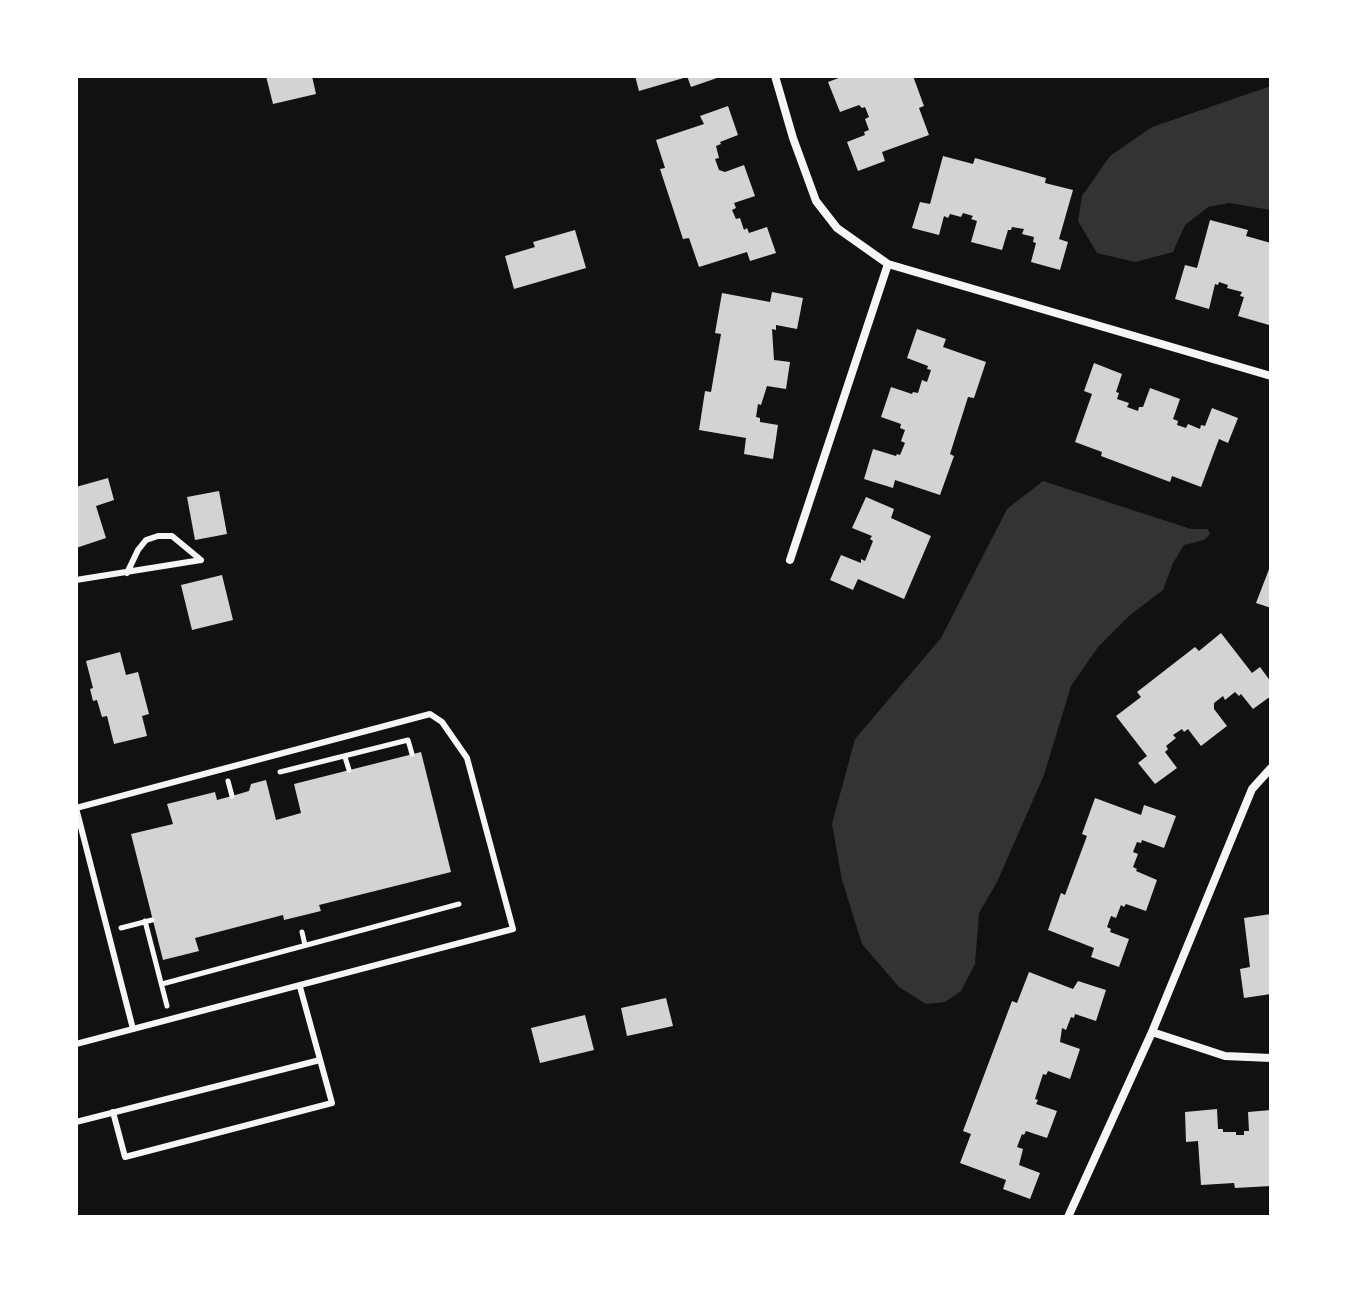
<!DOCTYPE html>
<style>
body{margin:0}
#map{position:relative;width:1347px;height:1293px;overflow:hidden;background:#111;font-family:"Noto Sans",sans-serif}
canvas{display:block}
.frame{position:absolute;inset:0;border:78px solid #fff;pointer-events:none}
</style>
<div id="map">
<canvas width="1347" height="1293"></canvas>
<div class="frame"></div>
</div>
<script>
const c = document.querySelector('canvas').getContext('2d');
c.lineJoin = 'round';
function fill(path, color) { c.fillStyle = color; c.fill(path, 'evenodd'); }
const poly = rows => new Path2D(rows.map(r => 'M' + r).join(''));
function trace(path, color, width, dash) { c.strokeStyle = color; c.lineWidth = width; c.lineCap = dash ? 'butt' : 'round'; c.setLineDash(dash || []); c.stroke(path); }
const water = poly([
 [1271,86,1271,210,1229,203,1208,207,1185,225,1173,252,1135,262,1097,253,1078,221,1082,196,1110,156,1152,127],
 [1043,481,1191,529,1208,529,1210,534,1204,540,1184,545,1173,563,1163,590,1130,615,1098,647,1071,686,1044,775,997,882,979,913,975,964,961,991,945,1002,926,1004,899,987,862,944,842,880,832,824,855,739,941,638,1007,509]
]);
const building = poly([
 [266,76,312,76,316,94,273,104],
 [635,76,687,76,687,77,639,91],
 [687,76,716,76,717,78,691,87],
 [844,76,913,76,924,106,919,108,929,135,882,152,885,161,858,171,847,142,865,135,864,132,869,130,865,119,869,117,865,107,862,108,859,105,840,112,828,82],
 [728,106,738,135,720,142,721,144,716,146,719,158,715,159,719,170,725,172,744,165,755,196,734,203,736,208,732,210,736,219,740,218,744,230,747,228,749,233,767,227,776,253,750,261,747,252,699,267,689,238,683,239,660,169,665,168,656,140,704,124,700,116],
 [943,156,973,164,975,158,1046,178,1045,183,1073,190,1059,239,1068,242,1060,270,1031,262,1036,243,1033,242,1034,237,1022,234,1024,229,1012,227,1011,230,1008,230,1002,250,971,242,977,221,971,219,973,216,963,213,961,217,950,214,948,218,944,216,939,235,912,228,920,202,930,204],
 [1210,220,1248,230,1246,236,1271,243,1269,325,1238,316,1244,297,1240,296,1242,292,1227,288,1228,285,1219,282,1218,285,1215,284,1209,309,1175,299,1185,265,1197,268],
 [575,230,586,268,514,289,505,256,535,247,533,242],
 [772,292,803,298,797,329,776,325,776,330,772,329,774,360,790,362,786,389,767,386,761,405,758,404,756,417,760,418,760,422,778,425,773,459,744,454,746,438,699,430,705,391,711,392,721,334,715,333,722,293,770,302],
 [917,329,946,339,943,347,986,362,974,398,968,397,950,454,954,456,940,495,895,480,893,488,864,479,873,449,896,456,897,454,900,455,905,443,901,441,905,430,900,428,901,424,881,417,891,387,912,394,913,392,918,393,922,380,927,382,931,370,927,369,928,366,907,358],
 [1094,363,1122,374,1116,392,1119,393,1117,399,1129,403,1127,407,1138,411,1139,407,1143,407,1150,388,1180,399,1173,419,1178,421,1177,425,1186,428,1188,424,1200,429,1201,425,1205,426,1212,408,1238,418,1228,443,1219,439,1201,487,1172,476,1170,482,1101,456,1102,452,1075,442,1092,394,1084,391],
 [108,478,114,500,96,506,106,538,76,548,76,487],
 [219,491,227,534,195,540,187,497],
 [866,497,894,509,891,518,931,536,904,599,858,579,853,590,830,580,841,555,861,563,861,559,865,561,873,541,870,539,872,536,852,528],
 [1271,564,1271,608,1256,603],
 [222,575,233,620,192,630,181,585],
 [1221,633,1252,673,1260,667,1271,682,1271,696,1253,709,1241,694,1239,696,1235,692,1225,700,1223,696,1214,703,1214,709,1227,726,1201,746,1188,729,1184,732,1182,729,1173,735,1176,738,1166,746,1168,749,1165,752,1177,768,1155,784,1138,763,1147,756,1116,716,1141,697,1137,692,1195,647,1199,651],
 [120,652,126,675,138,672,149,714,142,716,147,736,114,744,107,716,102,717,97,700,93,701,90,689,93,688,86,661],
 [421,752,451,872,319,905,321,911,284,920,283,915,195,938,199,951,163,960,131,834,173,824,167,804,215,792,217,800,232,796,249,791,251,784,266,780,276,820,301,813,294,784],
 [1095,798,1141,815,1144,805,1176,816,1164,848,1142,840,1141,843,1137,842,1133,852,1138,854,1133,867,1137,869,1136,871,1157,880,1146,911,1126,904,1124,907,1121,905,1116,918,1111,916,1107,927,1111,929,1110,932,1129,939,1119,967,1091,957,1094,948,1048,930,1061,893,1065,895,1087,836,1082,834],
 [1271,914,1271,994,1244,998,1240,969,1250,967,1244,918],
 [1029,972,1073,989,1078,981,1106,990,1096,1021,1075,1014,1074,1018,1071,1017,1066,1030,1062,1028,1060,1042,1080,1049,1070,1079,1048,1071,1046,1075,1043,1074,1035,1099,1038,1100,1036,1104,1057,1111,1047,1138,1026,1131,1024,1135,1022,1134,1017,1147,1023,1149,1019,1165,1040,1173,1030,1199,1003,1189,1006,1180,960,1163,971,1134,963,1131,1012,1001,1017,1003],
 [666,998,673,1026,627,1036,621,1008],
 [585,1015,594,1050,540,1063,531,1028],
 [1217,1109,1218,1129,1223,1129,1223,1132,1236,1132,1236,1135,1244,1135,1244,1131,1249,1131,1248,1112,1271,1110,1271,1186,1235,1188,1234,1183,1201,1185,1198,1141,1186,1142,1185,1112]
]);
const path = poly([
 [345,757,349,770],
 [280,772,408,740,412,754],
 [228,781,232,796],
 [145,921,167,1006],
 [121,928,152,920],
 [302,932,305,945],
 [162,984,459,904]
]);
const service = poly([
 [127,573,138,550,146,540,158,536,172,536,201,560],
 [76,580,201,560],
 [76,808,133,1029],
 [76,1044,513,929,467,758,442,722,430,714,76,808],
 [113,1112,125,1157,332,1103,300,987],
 [76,1122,320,1060]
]);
const minor = poly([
 [775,76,793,138,816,201,837,228,888,264,1271,376],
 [790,560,888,264],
 [1152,1032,1225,1056,1271,1058],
 [1068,1217,1152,1032,1252,789,1271,768]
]);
fill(water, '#333');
fill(building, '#d3d3d3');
trace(path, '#f5f5f5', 5);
trace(service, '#f5f5f5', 6);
trace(minor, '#f5f5f5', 8);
</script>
